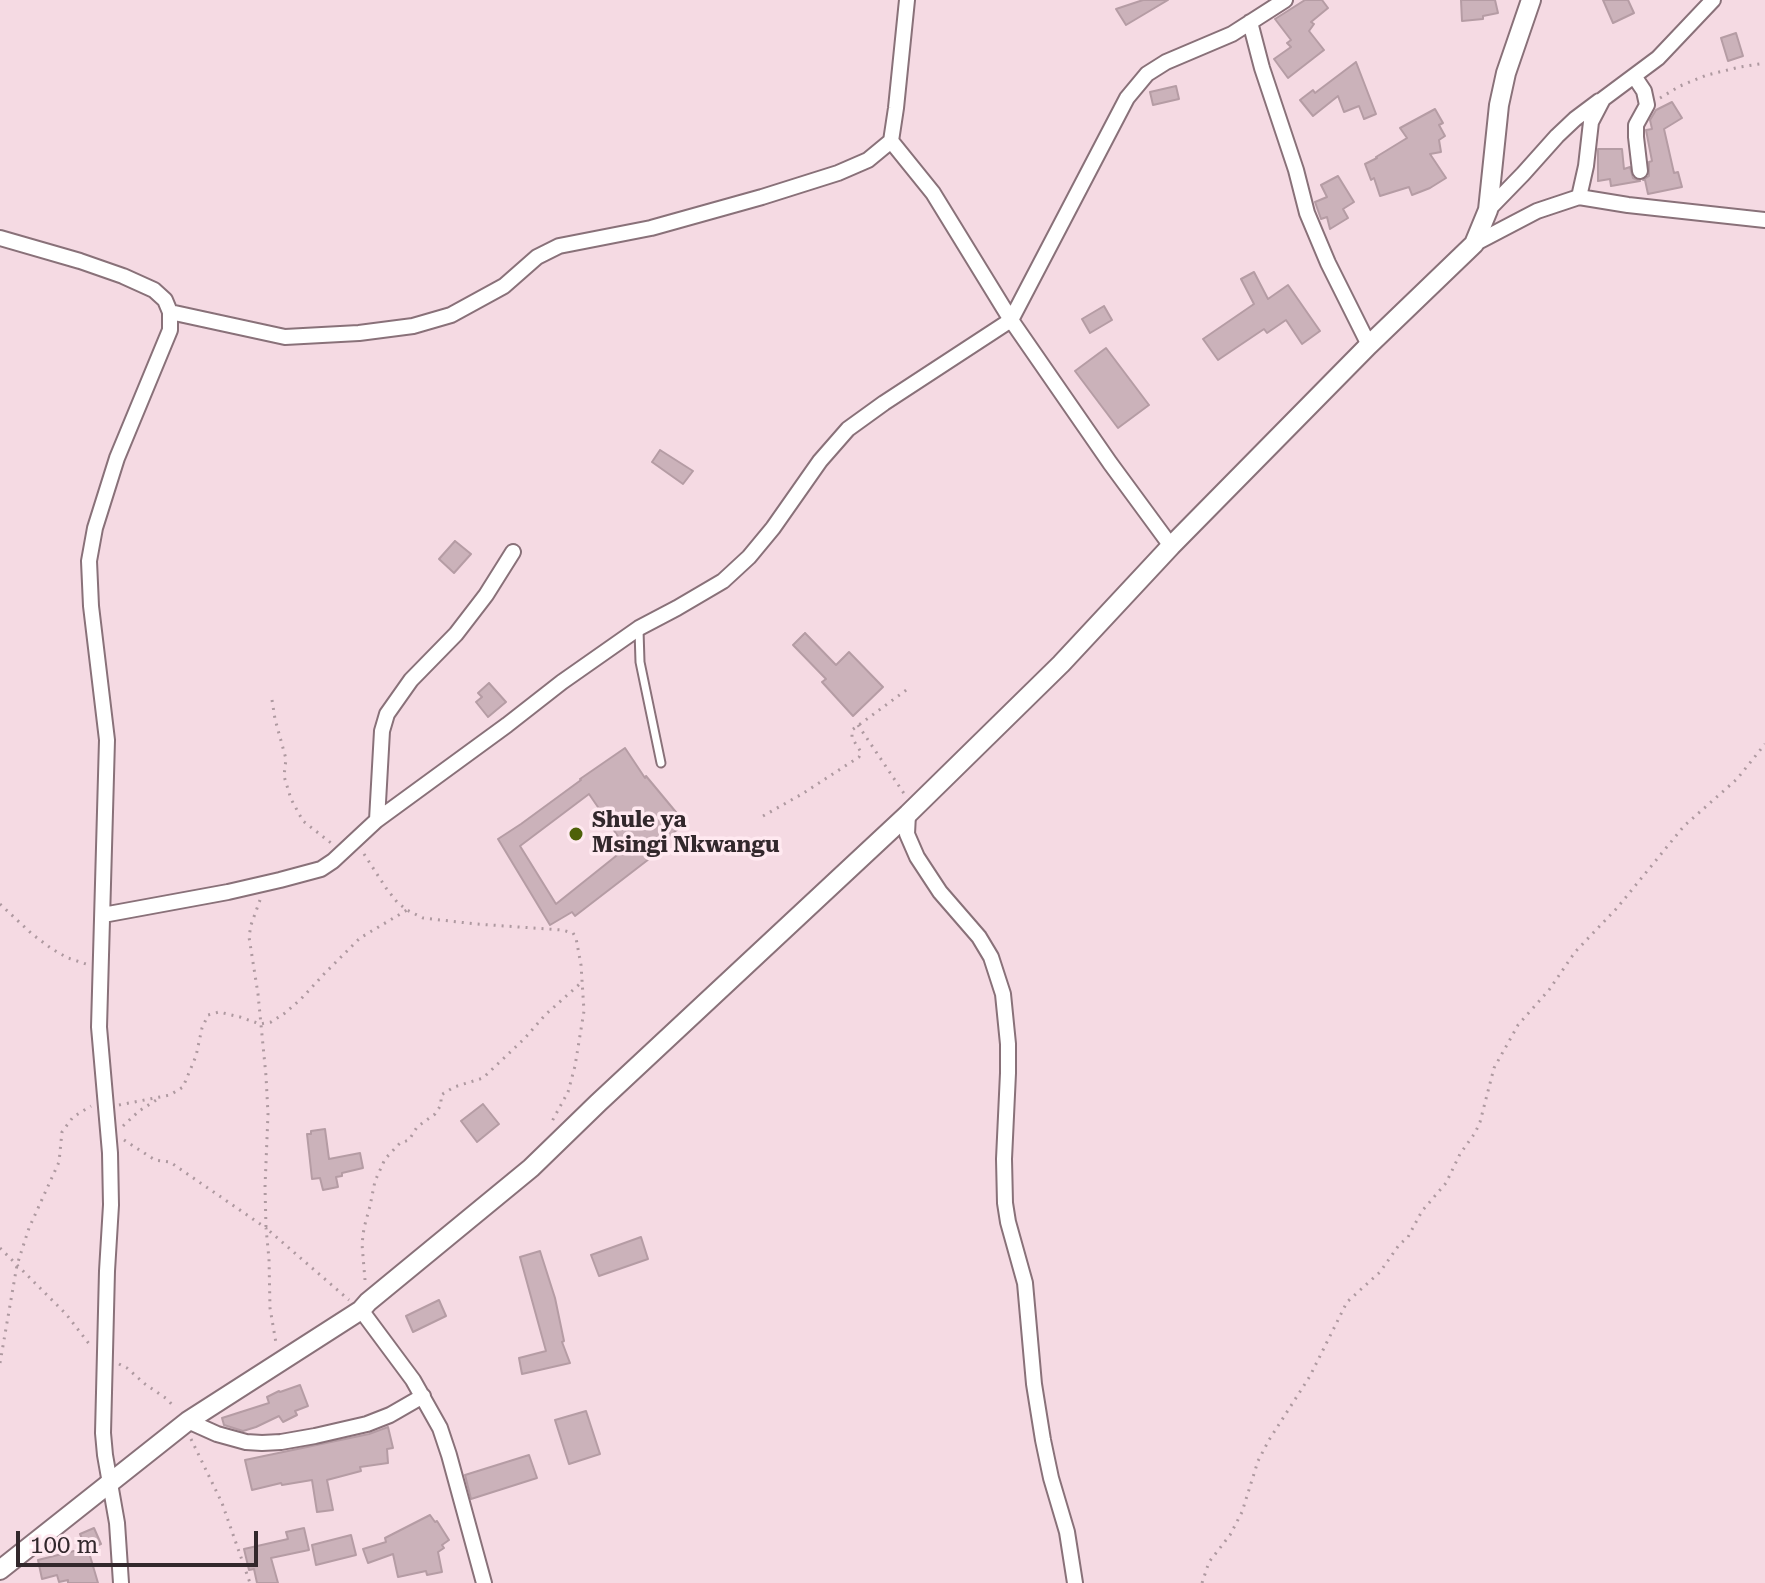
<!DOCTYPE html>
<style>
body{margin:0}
#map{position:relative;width:1765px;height:1583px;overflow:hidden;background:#f5dae3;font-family:"Roboto Serif",serif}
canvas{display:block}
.scale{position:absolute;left:16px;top:1531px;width:242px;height:36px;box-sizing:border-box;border:4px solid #32282c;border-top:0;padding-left:10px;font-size:24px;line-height:28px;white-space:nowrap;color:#32282c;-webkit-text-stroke:6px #ffe9f0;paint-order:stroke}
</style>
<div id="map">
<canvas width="1765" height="1583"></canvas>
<div class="scale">100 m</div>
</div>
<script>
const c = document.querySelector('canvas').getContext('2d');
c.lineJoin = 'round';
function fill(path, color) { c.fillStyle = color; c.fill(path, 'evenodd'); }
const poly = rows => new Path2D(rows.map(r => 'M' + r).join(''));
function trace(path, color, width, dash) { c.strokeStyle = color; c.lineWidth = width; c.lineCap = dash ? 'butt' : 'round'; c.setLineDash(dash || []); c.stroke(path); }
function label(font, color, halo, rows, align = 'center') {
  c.font = font + ' "Roboto Serif",serif'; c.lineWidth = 7; c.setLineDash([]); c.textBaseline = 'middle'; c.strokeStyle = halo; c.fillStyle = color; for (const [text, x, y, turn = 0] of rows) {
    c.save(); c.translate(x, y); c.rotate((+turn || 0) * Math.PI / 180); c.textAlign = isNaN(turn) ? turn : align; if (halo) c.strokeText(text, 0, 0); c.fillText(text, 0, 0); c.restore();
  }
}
const building = poly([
 [1143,0,1168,0,1126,25,1116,9,1143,0],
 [1305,0,1322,0,1328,8,1311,22,1314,24,1309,31,1324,50,1288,78,1274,59,1291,47,1287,43,1291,40,1275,19,1305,0],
 [1461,0,1495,0,1498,13,1483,16,1483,19,1462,21,1461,0],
 [1603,0,1628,0,1634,13,1613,23,1603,0],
 [1736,33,1743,56,1728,61,1721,38,1736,33],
 [1356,62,1376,114,1364,119,1359,106,1344,112,1338,96,1313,116,1300,100,1313,90,1315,93,1356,62],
 [1176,86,1179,99,1153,105,1150,92,1176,86],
 [1672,102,1682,118,1664,129,1674,173,1678,172,1682,187,1648,194,1645,180,1643,180,1649,176,1649,162,1652,161,1646,130,1652,129,1650,120,1656,110,1672,102],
 [1435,109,1443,123,1439,125,1445,136,1439,140,1441,152,1430,154,1446,178,1430,188,1412,195,1409,187,1380,196,1374,178,1371,180,1365,164,1377,158,1376,157,1407,138,1400,128,1435,109],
 [1598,149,1622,149,1624,169,1630,167,1633,178,1640,181,1611,186,1610,179,1598,181,1598,149],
 [1338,176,1354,202,1343,209,1348,218,1330,229,1327,217,1321,219,1315,202,1327,197,1321,185,1338,176],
 [1254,272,1268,299,1288,285,1320,331,1302,344,1286,320,1267,333,1264,329,1218,360,1203,339,1254,304,1241,279,1254,272],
 [1104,306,1112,320,1090,333,1082,319,1104,306],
 [1106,348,1149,405,1118,428,1075,371,1106,348],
 [660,450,693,471,683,484,652,462,660,450],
 [455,541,471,554,454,573,439,559,455,541],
 [805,633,836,665,849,652,883,687,853,716,822,682,826,679,793,645,805,633],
 [489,683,506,702,488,717,476,702,482,697,478,693,489,683],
 [625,748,645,778,646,776,685,823,659,845,662,849,575,916,572,912,550,925,498,839,521,824,581,780,580,779,625,748],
 [589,794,626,848,556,904,520,846,589,794],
 [483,1104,499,1124,477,1142,461,1121,483,1104],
 [325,1129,329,1159,360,1153,363,1168,342,1173,342,1176,336,1177,338,1187,323,1190,320,1178,312,1179,307,1134,311,1134,311,1131,325,1129],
 [641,1237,648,1259,599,1276,591,1255,641,1237],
 [540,1251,555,1298,564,1341,562,1342,570,1363,522,1374,519,1358,546,1351,520,1257,540,1251],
 [439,1300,446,1316,413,1332,406,1316,439,1300],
 [300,1385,308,1406,295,1411,297,1415,283,1422,279,1416,256,1427,243,1431,224,1425,222,1418,269,1403,267,1397,279,1391,280,1392,300,1385],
 [586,1411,600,1454,569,1464,555,1420,586,1411],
 [388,1427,393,1448,387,1449,388,1463,360,1467,361,1471,327,1480,333,1510,317,1512,312,1480,282,1485,281,1483,252,1490,245,1460,369,1434,388,1427],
 [529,1455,537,1478,471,1499,465,1475,529,1455],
 [430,1515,435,1522,437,1521,449,1540,442,1545,444,1548,438,1552,442,1572,427,1575,426,1571,398,1577,393,1554,368,1563,363,1549,386,1542,385,1538,430,1515],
 [94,1528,101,1544,88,1549,98,1583,68,1583,68,1580,59,1582,57,1575,42,1579,38,1560,86,1548,80,1534,94,1528],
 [304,1528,309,1550,271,1558,278,1583,257,1583,254,1569,249,1570,244,1549,288,1539,286,1532,304,1528],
 [351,1535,356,1555,316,1565,312,1545,351,1535]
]);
const path = poly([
 [1660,98,1680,86,1707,75,1740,67,1765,63],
 [272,700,275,719,286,759,284,776,291,799,303,821,331,843],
 [858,725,905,795],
 [763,816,802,794,859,757,861,752,852,738,852,730,909,688],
 [364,854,386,888,397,902,407,910,423,918,476,924,562,930,573,933,576,938,581,965,584,1011,575,1066,568,1092,550,1125],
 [260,900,251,925,249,937,258,994,266,1076,268,1114,265,1187,266,1228,349,1300],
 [0,904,32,934,52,949,68,958,86,964],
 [119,1105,170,1095,183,1087,196,1056,202,1028,208,1015,219,1012,240,1017,260,1024,271,1022,285,1013,301,999,325,973,360,938,407,910],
 [123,1126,139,1111,158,1099],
 [124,1140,155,1160,170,1162,266,1228,269,1259,270,1308,276,1343],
 [0,1248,66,1314,90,1345],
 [365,1280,362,1244,364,1228,370,1206,375,1181,385,1159,400,1143,409,1140,417,1127,435,1114,441,1105,441,1095,454,1087,483,1078,525,1038,545,1015,583,981],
 [0,1363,17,1265,29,1228,59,1162,62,1132,73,1117,91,1106],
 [119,1364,127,1368,145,1384,167,1399,175,1408],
 [191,1439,222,1503,250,1583],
 [1202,1583,1209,1562,1230,1535,1242,1512,1258,1461,1269,1440,1310,1376,1347,1302,1380,1272,1399,1245,1408,1237,1422,1211,1446,1183,1460,1154,1475,1133,1480,1122,1494,1068,1518,1025,1549,990,1575,952,1617,908,1684,826,1737,779,1765,744]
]);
const service = poly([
 [639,630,640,662,661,763]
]);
const minor = poly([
 [907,0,896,108,891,141,933,193,1011,320,1110,463,1171,546],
 [1250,22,1262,68,1296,170,1307,213,1328,263,1369,345],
 [1634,76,1644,91,1647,105,1636,125,1636,137,1640,171],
 [1579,197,1586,166,1591,122,1603,99,1658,58,1713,0],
 [1488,210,1523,174,1557,136,1575,119,1599,101],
 [0,238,80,261,123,276,154,290,165,300,170,312,170,330,117,458,95,528,89,561,91,606,107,740,99,1027,110,1153,111,1205,107,1271,103,1433,105,1455,117,1523,121,1583],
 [1474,244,1537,211,1579,197,1628,205,1765,220],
 [170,312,285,337,359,333,413,326,451,315,504,286,537,257,559,246,651,228,762,197,838,173,868,160,891,141],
 [908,814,907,834,917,857,940,892,979,937,991,957,1003,994,1008,1044,1008,1073,1004,1159,1005,1203,1008,1222,1025,1283,1034,1384,1043,1440,1051,1478,1067,1532,1075,1583],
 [377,820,507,725,562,682,639,628,677,608,723,581,749,557,773,528,820,461,848,429,884,403,1011,320,1127,98,1147,74,1166,62,1232,34,1285,0],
 [103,915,228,892,280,880,321,869,333,861,377,820,382,731,387,714,411,680,456,634,486,595,513,552],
 [361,1310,413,1380,440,1428,449,1455,484,1583],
 [188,1421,217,1434,246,1442,262,1443,281,1442,315,1436,367,1424,390,1415,423,1396]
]);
const tertiary = poly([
 [0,1570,188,1421,361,1310,368,1302,531,1168,598,1103,908,814,1061,664,1171,546,1369,345,1474,244,1488,210,1499,105,1506,73,1531,0]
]);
const markers = [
 [576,834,8,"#4e6109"]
];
const poiNames = [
 ["Shule ya",592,821],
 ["Msingi Nkwangu",592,846]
];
fill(building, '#cbb2ba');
trace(building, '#b59ca4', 2);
trace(service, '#897179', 11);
trace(minor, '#897179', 18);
trace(tertiary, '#897179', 22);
trace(path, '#ae99a0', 3, [2, 6]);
trace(service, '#fff', 7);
trace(minor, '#fff', 14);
trace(tertiary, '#fff', 18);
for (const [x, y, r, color] of markers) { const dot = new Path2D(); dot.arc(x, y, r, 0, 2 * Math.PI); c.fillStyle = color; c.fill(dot); trace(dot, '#ffe9f0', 3); }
label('bold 22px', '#32282c', '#ffe9f0', poiNames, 'left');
</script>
